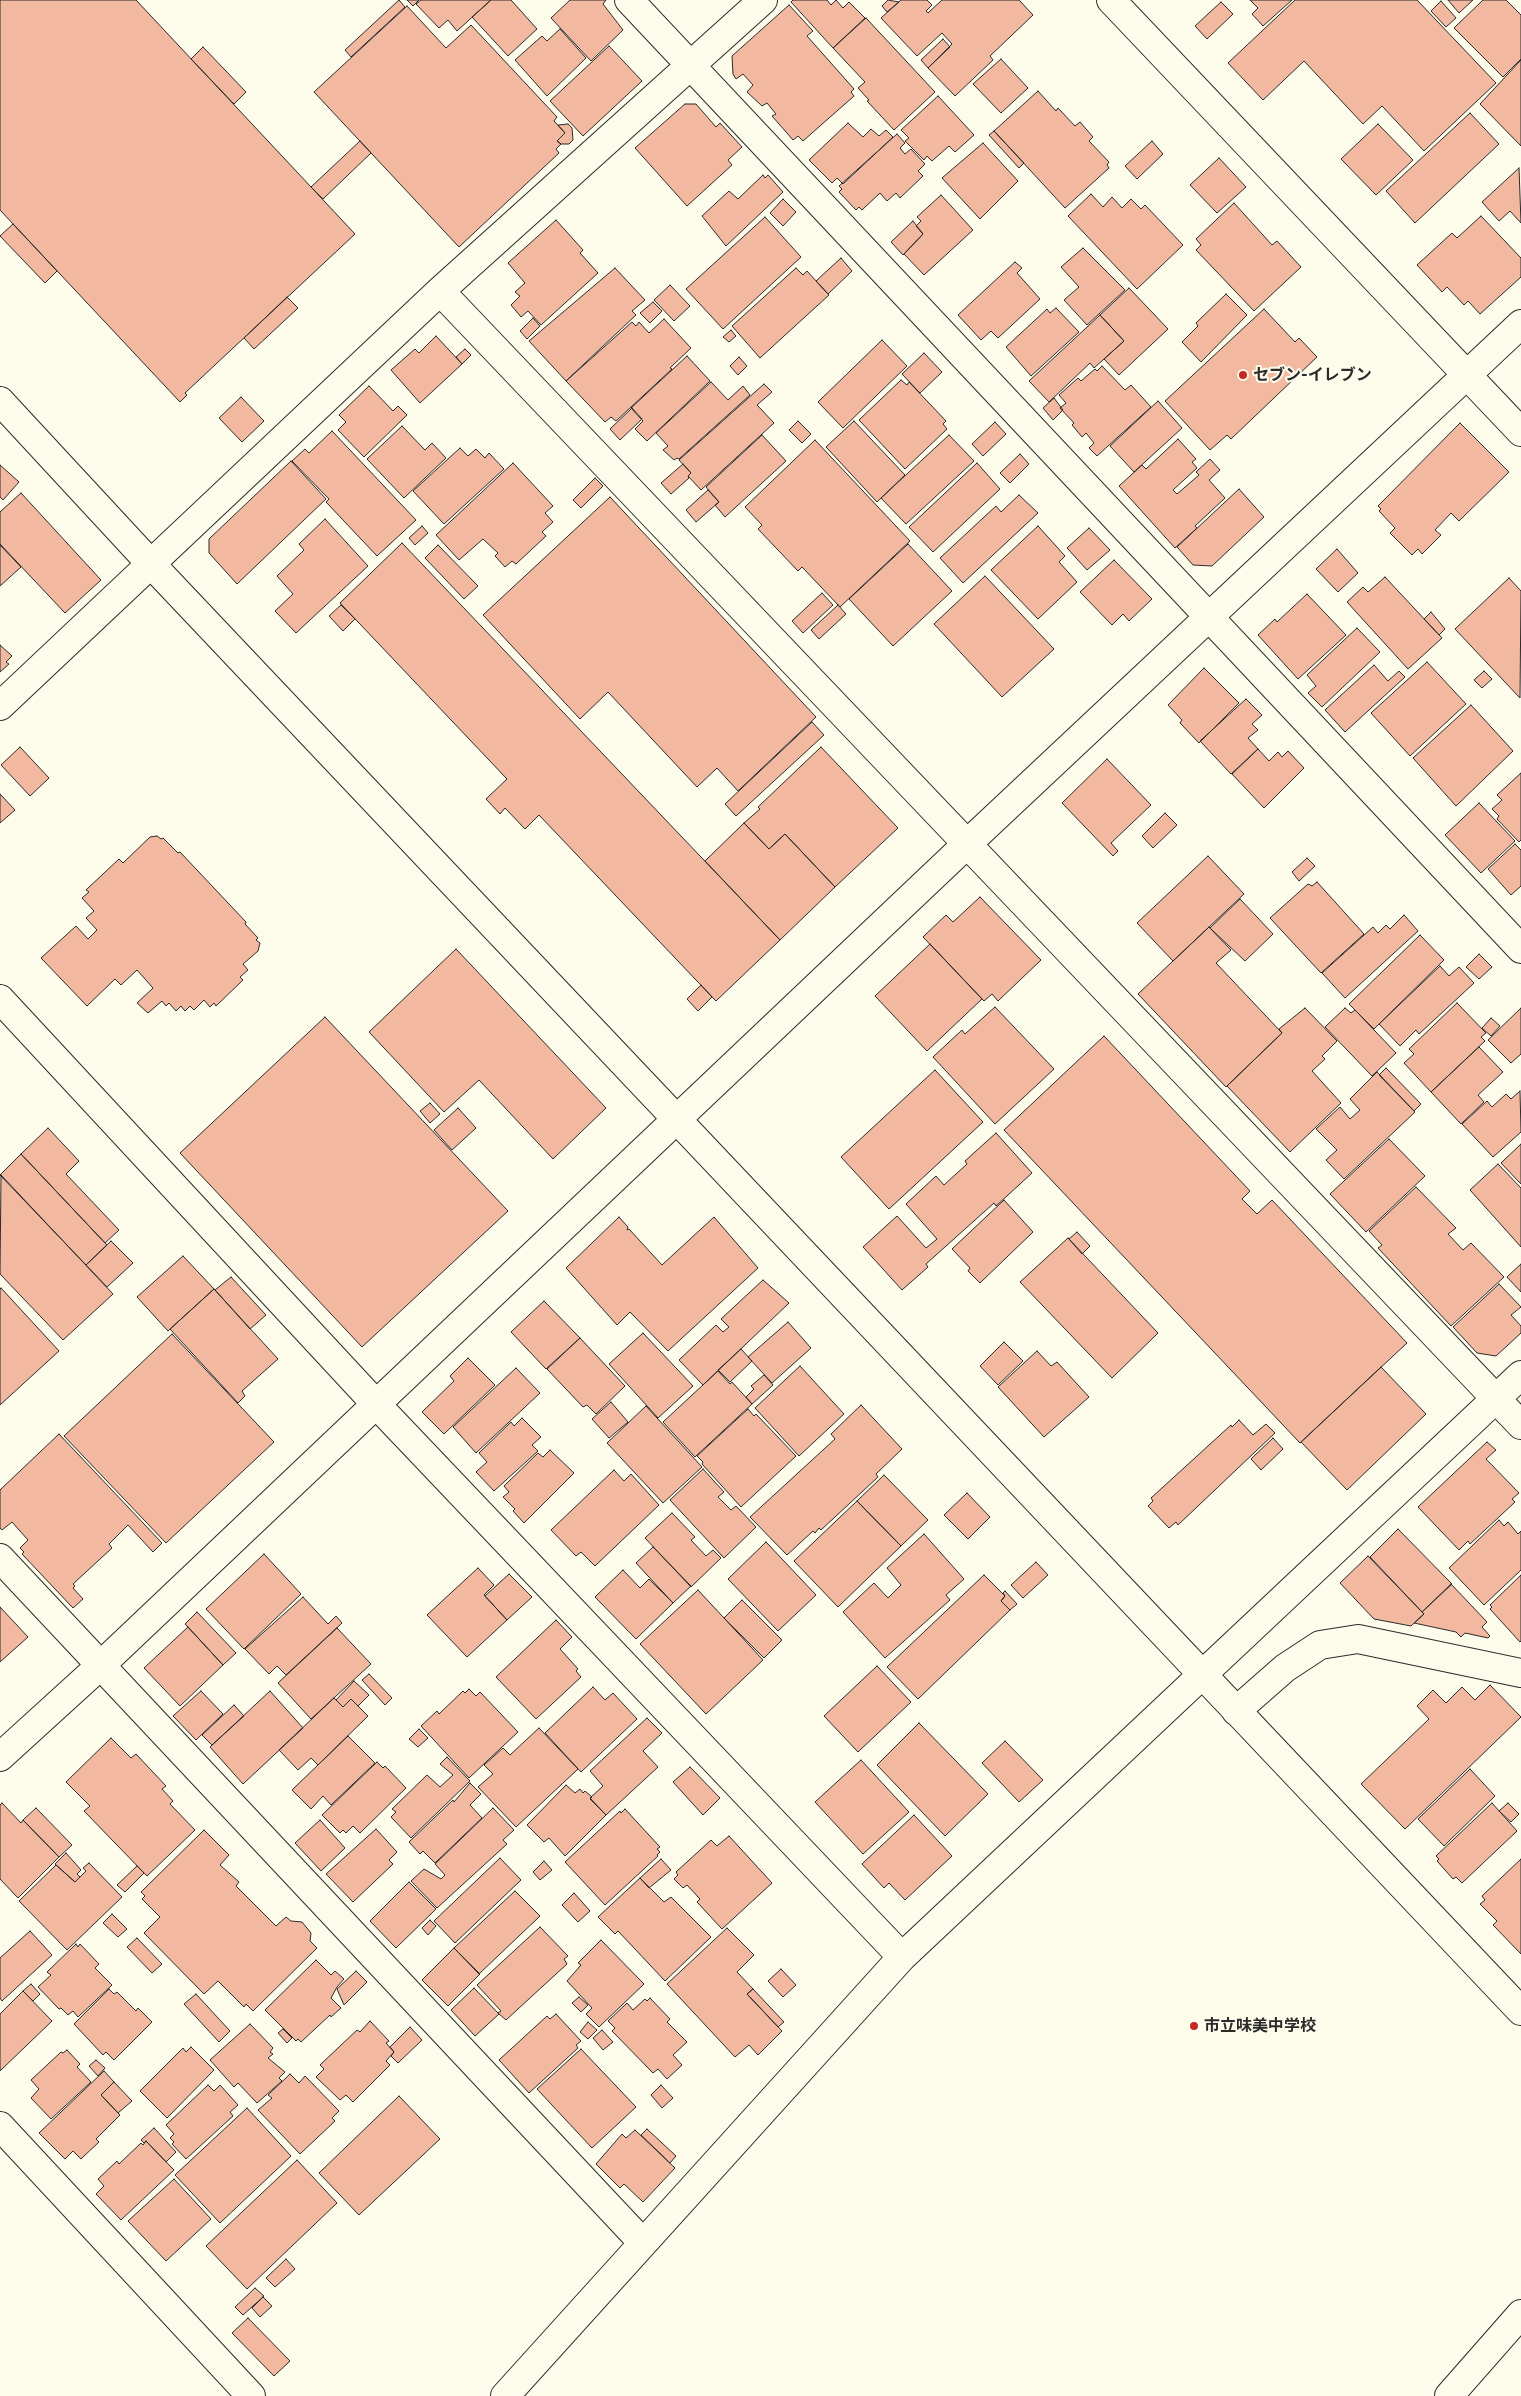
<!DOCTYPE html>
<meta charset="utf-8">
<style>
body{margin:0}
canvas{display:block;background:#fdfbea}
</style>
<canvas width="1521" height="2396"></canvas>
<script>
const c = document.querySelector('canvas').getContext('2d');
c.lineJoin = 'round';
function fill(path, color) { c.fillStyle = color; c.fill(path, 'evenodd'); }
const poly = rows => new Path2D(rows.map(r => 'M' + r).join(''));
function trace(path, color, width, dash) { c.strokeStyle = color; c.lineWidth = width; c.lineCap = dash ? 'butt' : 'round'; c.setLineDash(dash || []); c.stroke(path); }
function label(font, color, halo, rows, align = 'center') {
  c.font = font + ' Raleway,"Noto Sans JP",sans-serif'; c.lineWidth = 4; c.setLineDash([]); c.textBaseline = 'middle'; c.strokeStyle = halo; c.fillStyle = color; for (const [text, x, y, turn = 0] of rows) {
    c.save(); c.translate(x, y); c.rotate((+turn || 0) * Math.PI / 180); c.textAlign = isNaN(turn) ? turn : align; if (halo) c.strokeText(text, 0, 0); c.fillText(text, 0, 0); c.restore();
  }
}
const building = poly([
 [0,0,136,0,355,234,185,393,187,395,180,402,0,210,0,0],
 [399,0,405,7,351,57,345,50,399,0],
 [407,0,419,0,413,6,407,0],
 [421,0,491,0,457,31,448,20,439,28,416,4,421,0],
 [491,0,511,0,537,29,508,56,472,17,491,0],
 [570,0,606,0,603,4,623,30,591,61,551,18,570,0],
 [793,0,827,0,831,5,836,0,843,8,849,2,865,18,833,48,791,2,793,0],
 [888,0,899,2,887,12,882,6,888,0],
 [901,0,927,0,932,5,926,11,928,13,942,0,1019,0,1033,15,990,56,993,60,955,96,928,68,952,44,942,33,917,56,881,18,901,0],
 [1250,0,1292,0,1263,26,1252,14,1258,8,1250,0],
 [1295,0,1417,0,1496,83,1424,151,1382,106,1363,124,1304,61,1263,100,1228,63,1295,0],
 [1448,0,1473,0,1459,13,1448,0],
 [1483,0,1506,0,1521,15,1521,59,1503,77,1454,28,1483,0],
 [1441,1,1456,18,1446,27,1431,11,1441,1],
 [1221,2,1233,14,1207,39,1195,26,1221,2],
 [789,5,813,31,807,36,854,89,851,92,854,96,803,141,798,136,793,140,772,116,776,114,767,103,762,106,747,92,753,85,743,74,736,79,733,74,732,56,789,5],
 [407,6,446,48,471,25,557,117,554,121,565,133,557,141,561,144,556,149,559,153,459,247,314,92,407,6],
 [866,18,935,92,894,130,867,101,869,100,858,88,865,82,833,48,866,18],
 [560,29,586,58,547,96,515,60,542,36,547,41,560,29],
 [943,39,950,47,928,68,921,60,943,39],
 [609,46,642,81,583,136,550,101,609,46],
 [203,47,246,92,234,104,191,59,203,47],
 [1001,59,1028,88,1001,113,973,84,1001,59],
 [1521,60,1521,146,1480,104,1521,60],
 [1038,91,1056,111,1058,108,1075,126,1080,122,1093,137,1089,141,1109,162,1107,165,1109,168,1065,208,994,131,1038,91],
 [938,96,974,135,955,152,949,146,932,161,927,156,924,160,905,141,909,138,901,130,938,96],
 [685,104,696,104,716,127,720,123,742,147,728,160,732,165,687,206,635,148,685,104],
 [1470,113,1499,144,1415,223,1386,191,1470,113],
 [848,123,863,137,871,129,879,136,886,130,893,137,843,184,837,178,832,183,809,160,848,123],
 [568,124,572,128,573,140,569,144,561,144,557,141,565,133,558,125,568,124],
 [1378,124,1413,160,1376,195,1341,159,1378,124],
 [994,131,1024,163,1019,168,989,135,994,131],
 [897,134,905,143,900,148,905,154,911,149,925,164,918,171,923,176,900,198,896,193,887,201,880,193,862,210,859,207,856,210,839,192,842,189,839,186,897,134],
 [360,141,371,153,323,199,311,187,360,141],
 [1152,141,1163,154,1137,179,1125,166,1152,141],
 [983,143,1018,181,980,219,942,178,983,143],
 [1219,158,1246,187,1217,213,1190,185,1219,158],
 [1519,168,1521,223,1510,211,1499,221,1482,202,1519,168],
 [763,175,765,178,768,175,783,192,726,246,702,216,729,191,738,199,763,175],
 [1091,194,1103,207,1112,197,1122,208,1131,199,1141,209,1145,205,1183,245,1137,289,1068,216,1091,194],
 [941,195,973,230,924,275,904,254,923,234,916,226,921,221,917,217,941,195],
 [783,199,796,212,783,226,770,213,783,199],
 [1234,203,1272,245,1277,241,1301,267,1254,311,1196,250,1201,245,1196,239,1234,203],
 [1481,216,1521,258,1521,277,1480,314,1468,301,1464,305,1447,287,1442,292,1417,265,1452,233,1457,238,1481,216],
 [765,217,801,257,723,329,686,289,765,217],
 [556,220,583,250,580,253,598,273,541,325,528,311,521,317,511,305,520,296,515,292,525,283,508,263,556,220],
 [913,221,923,234,903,255,891,242,913,221],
 [13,224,57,271,45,283,0,236,13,224],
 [1083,248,1125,290,1087,325,1064,300,1079,287,1061,267,1083,248],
 [841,258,852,271,828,294,816,281,841,258],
 [1015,262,1022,268,1017,273,1040,299,998,338,991,331,981,340,958,315,1015,262],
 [615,268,645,300,632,311,636,315,566,381,529,341,615,268],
 [796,268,803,275,807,271,829,295,760,358,732,326,796,268],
 [670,285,690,306,674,321,654,300,670,285],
 [1129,288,1168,329,1119,375,1104,359,1124,341,1100,315,1129,288],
 [1226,294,1247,315,1201,362,1182,342,1198,326,1196,323,1226,294],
 [287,297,298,308,254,349,244,338,287,297],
 [653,302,662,311,650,323,640,313,653,302],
 [1056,308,1079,332,1031,376,1006,347,1047,309,1050,313,1056,308],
 [1264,309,1295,342,1299,338,1317,357,1231,439,1227,435,1210,450,1165,401,1264,309],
 [1100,315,1124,341,1094,368,1090,363,1049,402,1029,381,1100,315],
 [533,318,540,326,527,339,520,331,533,318],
 [664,319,691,348,670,368,672,369,616,421,611,417,605,422,566,381,632,322,636,326,639,322,649,333,664,319],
 [731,330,736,336,729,342,723,337,731,330],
 [436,336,462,364,420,403,391,370,415,349,419,353,436,336],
 [882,340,907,366,843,428,818,402,882,340],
 [465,349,471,355,462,364,456,357,465,349],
 [924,353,942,372,920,393,902,374,924,353],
 [687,356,710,381,647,441,635,429,643,421,631,408,687,356],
 [739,357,747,366,738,375,730,366,739,357],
 [1102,366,1125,390,1131,385,1151,407,1097,456,1089,448,1094,443,1086,433,1082,437,1072,425,1074,423,1060,408,1066,403,1059,395,1078,378,1081,381,1095,369,1097,371,1102,366],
 [901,380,907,385,909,382,946,421,943,424,947,429,905,469,859,420,901,380],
 [711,382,728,400,743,386,750,395,679,459,677,458,674,460,663,450,668,446,656,433,711,382],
 [764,384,772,392,757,405,774,423,701,490,688,476,691,473,679,460,764,384],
 [369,386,393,411,398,406,407,415,364,457,338,430,346,422,339,415,369,386],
 [241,397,264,421,242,442,219,418,241,397],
 [1054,398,1063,410,1053,420,1043,408,1054,398],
 [1158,401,1182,428,1134,472,1110,446,1158,401],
 [632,408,642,419,620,440,610,429,632,408],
 [798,421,811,434,802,443,789,430,798,421],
 [854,421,905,475,877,502,826,447,854,421],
 [995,422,1006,434,983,456,972,444,995,422],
 [1460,423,1509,472,1459,521,1451,513,1435,530,1441,535,1422,554,1418,549,1412,555,1390,533,1395,528,1379,511,1381,509,1378,506,1460,423],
 [402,426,425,450,432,443,446,458,404,498,367,459,402,426],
 [332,431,416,520,377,556,326,502,329,499,292,461,305,449,309,453,332,431],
 [762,435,786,461,725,517,715,505,719,502,706,487,762,435],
 [949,435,974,461,906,524,881,498,949,435],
 [1178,439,1196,459,1192,462,1197,468,1173,490,1177,494,1199,475,1196,472,1210,459,1220,470,1209,480,1225,498,1195,526,1197,528,1175,548,1119,486,1142,465,1146,469,1178,439],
 [815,440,910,541,840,607,802,567,798,571,758,529,762,525,745,507,815,440],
 [460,448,468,456,476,449,485,458,489,453,504,469,444,524,413,491,460,448],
 [1020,454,1029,464,1010,483,1000,473,1020,454],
 [291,461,326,499,237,584,209,553,209,539,291,461],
 [513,463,553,506,545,513,553,522,542,532,546,536,516,564,512,561,505,567,495,556,498,553,483,539,459,560,436,535,513,463],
 [977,463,1000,489,933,552,909,527,977,463],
 [683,464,691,473,688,476,689,478,671,494,661,483,683,464],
 [0,465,19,482,3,500,0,497,0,465],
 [595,478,603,486,581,508,573,500,595,478],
 [1239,489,1264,517,1212,566,1193,565,1177,547,1239,489],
 [708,490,719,502,696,522,686,510,708,490],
 [21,493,101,580,65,613,0,544,0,512,21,493],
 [1019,495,1038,513,963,583,940,558,996,506,1001,512,1019,495],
 [610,497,816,717,738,791,717,768,697,787,608,692,580,719,483,615,610,497],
 [325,519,368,566,296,633,275,611,293,594,277,576,304,550,299,544,325,519],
 [422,526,428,533,415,545,409,538,422,526],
 [1038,526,1065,556,1059,562,1077,582,1038,619,991,570,1038,526],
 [1089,528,1110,550,1087,570,1067,548,1089,528],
 [402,543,780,940,716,1001,539,815,525,829,505,808,500,814,486,799,507,779,340,603,402,543],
 [908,544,952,591,893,646,849,599,908,544],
 [0,545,21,567,0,586,0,545],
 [438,545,478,586,464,599,425,558,438,545],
 [1337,549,1358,573,1338,592,1316,569,1337,549],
 [1114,560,1152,599,1129,621,1123,614,1112,625,1080,592,1114,560],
 [985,576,1054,649,1002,697,934,624,985,576],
 [1385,577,1442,638,1408,669,1347,602,1363,587,1368,592,1385,577],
 [1509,578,1521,591,1520,698,1455,629,1509,578],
 [822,593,833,605,803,633,792,621,822,593],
 [1307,594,1346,635,1298,679,1258,635,1275,619,1277,622,1307,594],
 [341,605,355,619,343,631,329,616,341,605],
 [838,605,846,614,819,639,811,630,838,605],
 [1431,612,1445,629,1439,635,1424,619,1431,612],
 [1357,628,1380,652,1322,707,1308,693,1316,686,1307,675,1357,628],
 [0,645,12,656,6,662,9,664,0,672,0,645],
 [1427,662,1466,704,1410,756,1371,713,1427,662],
 [1374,665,1388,681,1399,671,1405,677,1345,732,1325,710,1374,665],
 [1204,668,1239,703,1199,743,1180,723,1182,720,1168,705,1204,668],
 [1484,671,1492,679,1482,688,1474,680,1484,671],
 [1246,699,1262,715,1252,724,1258,730,1248,738,1258,749,1231,774,1200,741,1246,699],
 [1471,705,1513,751,1456,806,1413,758,1471,705],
 [812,722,824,735,736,816,725,804,812,722],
 [20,747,49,778,30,796,1,765,20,747],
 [821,747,898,828,835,887,785,834,769,849,744,823,760,809,758,807,821,747],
 [1258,749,1269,761,1278,752,1282,757,1288,751,1304,768,1264,808,1232,774,1258,749],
 [1107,759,1151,805,1111,843,1118,851,1113,856,1062,803,1107,759],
 [1521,773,1521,840,1519,842,1497,819,1499,816,1492,809,1502,800,1497,795,1521,773],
 [0,794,15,810,0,823,0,794],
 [1479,803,1515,841,1481,873,1445,835,1479,803],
 [1165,813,1177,825,1153,848,1142,836,1165,813],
 [744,823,769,849,785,834,835,887,780,940,705,861,744,823],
 [157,836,161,839,163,838,178,853,180,852,246,922,245,924,258,938,256,940,260,943,258,951,243,964,248,970,240,977,243,980,216,1006,214,1003,210,1007,204,1000,194,1010,190,1006,185,1011,181,1006,176,1011,169,1003,166,1006,162,1001,148,1013,137,1003,153,988,137,970,121,985,115,979,87,1006,41,958,76,926,88,939,97,930,86,918,94,911,82,898,89,892,86,890,119,859,123,863,150,837,157,836],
 [1515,844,1521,850,1521,886,1511,895,1488,869,1515,844],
 [1208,856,1244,894,1173,961,1137,923,1208,856],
 [1307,858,1315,866,1299,881,1292,872,1307,858],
 [1317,882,1364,934,1321,973,1270,918,1308,884,1312,886,1317,882],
 [980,897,1041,960,998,1001,992,994,984,1001,923,937,946,915,953,922,980,897],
 [1240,899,1273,934,1245,961,1210,928,1240,899],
 [1404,915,1418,931,1345,998,1322,973,1373,927,1378,933,1386,925,1390,929,1404,915],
 [1209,927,1231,950,1216,963,1282,1033,1226,1087,1138,994,1209,927],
 [1420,935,1444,960,1374,1029,1349,1004,1420,935],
 [930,944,982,999,927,1051,875,996,930,944],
 [456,949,606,1108,553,1159,479,1080,444,1112,369,1032,456,949],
 [1479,954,1492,967,1479,979,1466,967,1479,954],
 [1440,966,1449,976,1459,967,1474,983,1419,1034,1416,1030,1400,1046,1379,1024,1440,966],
 [701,985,712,997,698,1011,687,999,701,985],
 [1457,1003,1486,1033,1481,1037,1485,1041,1431,1092,1404,1063,1414,1054,1409,1049,1457,1003],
 [995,1007,1054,1069,995,1124,933,1057,962,1030,965,1034,995,1007],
 [1305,1008,1337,1041,1322,1056,1325,1059,1312,1071,1341,1103,1290,1152,1227,1086,1282,1033,1279,1029,1305,1008],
 [1345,1008,1351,1013,1355,1010,1396,1053,1372,1076,1325,1027,1345,1008],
 [1521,1008,1521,1054,1511,1063,1488,1040,1521,1008],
 [325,1017,508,1211,362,1347,180,1153,325,1017],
 [1491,1018,1500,1026,1491,1036,1482,1028,1491,1018],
 [1104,1036,1250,1191,1242,1199,1257,1214,1272,1200,1407,1343,1300,1443,1004,1130,1104,1036],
 [1479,1047,1503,1072,1478,1095,1484,1102,1461,1124,1431,1092,1479,1047],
 [1386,1068,1421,1104,1414,1111,1379,1075,1386,1068],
 [935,1070,983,1122,889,1209,841,1157,935,1070],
 [1377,1072,1415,1112,1344,1179,1326,1160,1337,1150,1316,1129,1340,1107,1350,1119,1360,1110,1350,1099,1377,1072],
 [1520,1091,1521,1132,1493,1157,1462,1124,1487,1101,1492,1107,1506,1094,1511,1099,1520,1091],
 [430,1103,440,1114,430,1123,420,1111,430,1103],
 [458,1108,476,1128,452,1150,434,1130,458,1108],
 [48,1128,79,1161,66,1174,119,1230,105,1243,21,1154,48,1128],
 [996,1133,1032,1173,996,1206,994,1203,926,1264,928,1267,902,1290,863,1247,897,1216,926,1248,937,1239,906,1204,936,1176,944,1185,967,1164,965,1161,996,1133],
 [1389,1139,1425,1176,1366,1232,1330,1194,1389,1139],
 [1521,1144,1521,1184,1501,1163,1521,1144],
 [21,1154,107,1245,86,1265,0,1175,21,1154],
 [1498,1164,1521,1188,1521,1247,1470,1190,1498,1164],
 [1,1175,113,1294,63,1340,0,1274,1,1175],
 [1416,1187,1456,1228,1448,1234,1463,1250,1471,1243,1504,1277,1451,1326,1378,1248,1382,1245,1369,1231,1416,1187],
 [1004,1200,1033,1232,980,1283,968,1271,970,1268,952,1249,1004,1200],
 [619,1217,628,1227,627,1230,629,1229,662,1265,714,1217,758,1268,668,1351,630,1312,617,1325,566,1268,619,1217],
 [1077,1232,1090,1246,1082,1254,1069,1239,1077,1232],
 [1068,1238,1158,1333,1112,1378,1020,1282,1068,1238],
 [111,1241,133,1263,107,1287,86,1265,111,1241],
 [183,1256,214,1289,168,1331,137,1297,183,1256],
 [1521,1264,1521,1292,1507,1277,1521,1264],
 [231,1277,266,1315,250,1329,215,1290,231,1277],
 [763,1280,789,1303,703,1385,679,1360,716,1325,723,1332,729,1327,721,1319,763,1280],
 [1499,1284,1521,1307,1511,1315,1521,1326,1521,1333,1496,1356,1477,1353,1453,1327,1499,1284],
 [1,1288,59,1351,0,1405,0,1289,1,1288],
 [214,1289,278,1359,242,1391,245,1396,238,1403,170,1329,214,1289],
 [544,1301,580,1338,546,1369,511,1332,544,1301],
 [788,1322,811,1348,772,1383,748,1357,788,1322],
 [643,1333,693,1386,658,1418,609,1364,643,1333],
 [172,1334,274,1442,166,1543,64,1436,172,1334],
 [580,1338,625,1386,596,1414,587,1405,583,1407,547,1369,580,1338],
 [1004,1342,1023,1361,998,1385,980,1366,1004,1342],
 [741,1349,752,1361,730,1382,718,1370,741,1349],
 [1037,1351,1051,1366,1057,1362,1089,1397,1044,1437,998,1387,1037,1351],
 [468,1358,495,1385,444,1434,422,1412,454,1381,450,1376,468,1358],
 [800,1366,844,1414,799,1456,755,1408,800,1366],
 [1381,1367,1426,1414,1347,1490,1301,1442,1381,1367],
 [516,1368,540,1393,476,1453,453,1427,516,1368],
 [718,1371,730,1384,732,1382,752,1404,695,1457,663,1422,718,1371],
 [764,1375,773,1385,752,1404,746,1397,754,1389,751,1386,764,1375],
 [611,1402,628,1422,609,1438,592,1419,611,1402],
 [861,1405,902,1449,876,1474,878,1477,821,1530,819,1528,815,1533,813,1531,787,1555,750,1517,835,1439,831,1434,861,1405],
 [646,1406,702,1467,663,1503,607,1443,646,1406],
 [748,1409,754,1416,756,1414,796,1456,741,1507,702,1464,703,1462,697,1456,748,1409],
 [522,1418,541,1437,532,1445,538,1451,494,1491,476,1472,487,1462,479,1453,511,1422,514,1426,522,1418],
 [1239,1420,1253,1435,1266,1424,1275,1433,1178,1525,1176,1522,1169,1528,1148,1506,1153,1501,1151,1498,1231,1425,1232,1427,1239,1420],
 [59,1434,162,1543,153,1552,128,1525,109,1544,112,1548,73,1584,75,1586,73,1588,83,1599,73,1608,22,1554,24,1552,20,1548,28,1540,12,1522,2,1530,0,1528,0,1490,59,1434],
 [1273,1438,1283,1449,1261,1470,1251,1459,1273,1438],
 [1487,1442,1496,1450,1486,1459,1519,1493,1512,1499,1515,1502,1470,1544,1468,1541,1459,1550,1418,1507,1487,1442],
 [550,1450,574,1473,524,1523,513,1511,515,1509,503,1497,509,1492,504,1486,538,1453,543,1457,550,1450],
 [703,1469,724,1492,718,1497,731,1510,736,1506,756,1527,724,1558,670,1500,703,1469],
 [614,1470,624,1481,631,1474,659,1505,595,1566,581,1552,576,1556,551,1530,614,1470],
 [884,1475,928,1520,901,1546,857,1501,884,1475],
 [967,1493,990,1517,968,1539,944,1515,967,1493],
 [857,1501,901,1546,838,1607,794,1561,857,1501],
 [672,1513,695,1537,691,1540,706,1556,713,1550,721,1558,691,1587,645,1538,672,1513],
 [1499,1520,1504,1526,1508,1522,1518,1534,1521,1531,1521,1570,1484,1605,1449,1568,1499,1520],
 [1398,1529,1452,1584,1422,1612,1370,1557,1398,1529],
 [924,1534,964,1579,946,1595,950,1600,885,1658,843,1612,874,1583,888,1598,901,1585,887,1568,924,1534],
 [766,1542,816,1595,778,1631,728,1579,766,1542],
 [653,1547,691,1586,673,1603,636,1563,653,1547],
 [264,1554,301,1594,244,1649,206,1609,264,1554],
 [1368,1556,1424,1614,1411,1626,1374,1619,1340,1583,1368,1556],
 [1036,1562,1048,1575,1023,1598,1011,1585,1036,1562],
 [478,1568,494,1585,484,1595,507,1620,467,1657,427,1615,478,1568],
 [623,1570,640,1588,649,1579,673,1603,636,1639,595,1597,623,1570],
 [509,1574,532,1597,507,1620,485,1596,509,1574],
 [984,1575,1005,1596,1001,1601,1010,1610,918,1699,887,1667,984,1575],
 [1521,1575,1521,1641,1520,1642,1490,1609,1492,1607,1490,1605,1521,1575],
 [1451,1584,1487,1622,1482,1627,1490,1636,1488,1638,1465,1633,1461,1637,1456,1632,1414,1623,1424,1614,1422,1612,1451,1584],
 [698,1590,763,1660,706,1714,640,1644,698,1590],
 [1005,1591,1017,1604,1010,1610,1001,1601,1005,1596,1003,1593,1005,1591],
 [303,1597,328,1624,336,1616,342,1623,286,1675,277,1666,269,1674,245,1649,303,1597],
 [742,1600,782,1640,764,1658,724,1618,742,1600],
 [0,1607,28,1637,0,1662,0,1607],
 [197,1612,236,1653,223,1665,185,1624,197,1612],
 [556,1620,572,1637,560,1649,578,1669,576,1671,581,1677,536,1719,496,1677,556,1620],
 [188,1627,223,1665,180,1706,144,1668,188,1627],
 [337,1628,371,1664,311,1719,278,1683,337,1628],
 [877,1666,911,1702,858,1752,824,1716,877,1666],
 [369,1674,392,1698,385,1705,362,1680,369,1674],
 [354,1681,369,1695,358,1706,351,1699,343,1707,336,1700,354,1681],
 [1490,1685,1521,1717,1405,1829,1361,1784,1429,1719,1417,1706,1433,1690,1446,1703,1462,1687,1475,1700,1490,1685],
 [593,1687,605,1700,613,1693,637,1719,581,1772,545,1733,593,1687],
 [469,1689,476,1696,480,1692,518,1732,469,1778,421,1726,437,1711,439,1714,463,1691,465,1693,469,1689],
 [201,1691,223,1714,196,1740,173,1716,201,1691],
 [270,1691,303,1728,243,1784,210,1747,270,1691],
 [334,1698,343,1707,351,1699,368,1716,318,1765,311,1758,298,1770,279,1750,334,1698],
 [234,1705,244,1716,212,1745,202,1735,234,1705],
 [647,1718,662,1733,643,1751,658,1767,606,1815,590,1798,603,1786,590,1771,647,1718],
 [919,1723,988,1794,945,1836,877,1765,919,1723],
 [539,1728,578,1769,516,1827,478,1787,493,1774,484,1765,503,1748,510,1755,539,1728],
 [419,1729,428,1738,418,1747,409,1739,419,1729],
 [348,1736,375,1763,331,1805,323,1796,311,1809,292,1790,348,1736],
 [111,1738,131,1758,136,1754,166,1786,162,1789,173,1801,170,1804,195,1830,147,1876,84,1811,90,1806,66,1782,111,1738],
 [1005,1741,1043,1780,1019,1802,982,1763,1005,1741],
 [447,1757,470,1781,411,1838,391,1817,396,1812,392,1809,427,1775,440,1787,453,1775,440,1764,447,1757],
 [861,1760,909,1812,863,1854,815,1802,861,1760],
 [377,1762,383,1768,385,1766,406,1788,360,1833,353,1826,346,1833,343,1830,340,1833,322,1815,377,1762],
 [690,1767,720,1798,703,1815,673,1782,690,1767],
 [1470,1769,1495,1796,1444,1846,1418,1819,1470,1769],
 [470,1783,481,1794,470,1805,482,1818,435,1863,423,1851,420,1854,409,1842,453,1800,454,1802,470,1783],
 [566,1785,575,1793,580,1789,583,1793,585,1791,592,1797,590,1799,606,1815,565,1856,549,1838,544,1842,527,1825,566,1785],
 [2,1803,21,1823,23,1820,59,1857,18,1898,0,1879,0,1805,2,1803],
 [1492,1803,1517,1831,1462,1883,1456,1877,1453,1879,1437,1861,1439,1859,1436,1856,1492,1803],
 [1508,1803,1519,1814,1511,1822,1499,1811,1508,1803],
 [36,1808,72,1845,59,1857,23,1820,36,1808],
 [493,1808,514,1830,503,1840,507,1844,437,1908,411,1881,424,1869,441,1879,445,1875,435,1864,493,1808],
 [625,1809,660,1847,657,1849,660,1852,657,1855,658,1856,605,1905,565,1862,620,1811,621,1813,625,1809],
 [914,1815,952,1856,905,1900,889,1883,884,1888,862,1864,914,1815],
 [320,1820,345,1848,321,1871,295,1843,320,1820],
 [376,1829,397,1852,389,1860,393,1864,353,1902,326,1874,376,1829],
 [204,1830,229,1855,220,1865,239,1882,236,1886,276,1926,286,1917,291,1921,302,1922,311,1933,310,1941,317,1948,253,2011,246,2004,244,2007,218,1981,204,1994,144,1933,160,1917,142,1899,145,1896,141,1892,204,1830],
 [729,1836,772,1883,722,1929,697,1902,700,1899,687,1885,683,1888,674,1879,678,1875,676,1872,711,1840,717,1846,729,1836],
 [66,1853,81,1870,77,1874,80,1877,75,1882,55,1864,66,1853],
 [500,1858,521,1880,455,1943,434,1921,500,1858],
 [661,1859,671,1870,649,1888,640,1878,661,1859],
 [1521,1859,1521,1954,1493,1925,1497,1921,1480,1904,1485,1900,1482,1896,1521,1859],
 [544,1861,552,1870,540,1880,533,1872,544,1861],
 [89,1863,122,1897,67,1950,19,1901,56,1865,75,1882,86,1871,83,1868,89,1863],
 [137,1866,144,1873,125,1892,117,1885,137,1866],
 [640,1878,664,1902,671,1897,711,1937,665,1981,618,1931,615,1934,598,1917,640,1878],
 [409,1882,436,1909,396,1948,370,1921,409,1882],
 [515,1891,540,1916,479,1974,454,1948,515,1891],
 [574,1893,590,1911,578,1922,562,1905,574,1893],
 [112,1914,127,1929,118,1937,103,1923,112,1914],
 [430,1920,436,1926,428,1935,422,1928,430,1920],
 [540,1927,568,1956,564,1959,567,1964,506,2020,498,2013,501,2011,477,1985,540,1927],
 [727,1928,754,1955,737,1972,753,1989,747,1994,782,2031,758,2055,749,2045,735,2057,667,1984,727,1928],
 [30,1931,52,1955,2,2001,0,1998,0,1958,30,1931],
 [137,1938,162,1964,152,1973,127,1947,137,1938],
 [601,1940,644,1984,599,2027,586,2014,592,2008,567,1981,581,1965,578,1963,601,1940],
 [76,1944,78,1947,80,1944,99,1964,95,1968,112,1985,78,2017,73,2011,68,2015,61,2008,59,2009,38,1987,51,1975,47,1972,76,1944],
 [454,1948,480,1974,448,2006,422,1980,454,1948],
 [316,1960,331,1975,335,1971,344,1979,337,1987,331,1998,341,2008,331,2017,330,2015,301,2042,298,2039,296,2041,265,2010,316,1960],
 [781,1969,796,1985,783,1997,768,1981,781,1969],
 [356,1971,367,1982,344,2005,337,1989,356,1971],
 [31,1984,40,1994,33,2001,23,1991,31,1984],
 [474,1988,499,2014,475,2036,451,2010,474,1988],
 [109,1989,114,1994,117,1992,136,2011,138,2008,152,2022,114,2060,106,2052,103,2055,74,2024,109,1989],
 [753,1989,784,2022,778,2027,747,1994,753,1989],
 [23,1991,52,2021,0,2071,0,2014,23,1991],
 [196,1994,230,2031,219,2042,184,2004,196,1994],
 [579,1997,588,2005,581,2012,572,2003,579,1997],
 [650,1998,670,2019,667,2022,687,2042,673,2055,682,2065,667,2079,658,2069,653,2073,612,2031,615,2028,608,2021,627,2003,633,2010,645,1999,647,2001,650,1998],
 [556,2014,581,2041,576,2045,578,2048,529,2093,499,2060,547,2016,550,2019,556,2014],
 [370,2021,389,2041,386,2043,394,2052,386,2061,390,2065,353,2102,346,2095,340,2100,316,2077,324,2069,320,2065,357,2030,360,2032,370,2021],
 [588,2022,597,2030,588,2039,580,2032,588,2022],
 [250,2024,273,2048,270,2052,273,2054,268,2058,285,2072,279,2078,282,2081,257,2103,238,2083,234,2087,210,2060,250,2024],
 [410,2027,422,2040,398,2063,391,2056,394,2052,390,2047,410,2027],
 [283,2029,292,2038,287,2043,278,2033,283,2029],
 [602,2030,613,2042,603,2050,593,2038,602,2030],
 [191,2047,214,2070,167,2118,140,2091,183,2048,186,2052,191,2047],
 [581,2049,636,2107,592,2148,537,2089,581,2049],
 [67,2050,80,2064,77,2067,91,2082,51,2119,31,2098,39,2089,31,2080,61,2052,63,2053,67,2050],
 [96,2060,105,2068,98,2076,89,2066,96,2060],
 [104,2071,114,2082,101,2095,120,2115,96,2139,99,2142,83,2157,81,2159,73,2151,65,2159,39,2133,104,2071],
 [290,2074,299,2083,305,2076,339,2111,332,2118,335,2121,300,2154,258,2110,272,2098,268,2095,290,2074],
 [114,2082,132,2101,118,2113,101,2095,114,2082],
 [208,2085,214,2091,220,2085,238,2105,230,2112,233,2116,186,2159,172,2144,174,2142,170,2138,174,2134,166,2125,208,2085],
 [661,2085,673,2098,662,2108,651,2095,661,2085],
 [399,2096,440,2139,359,2215,319,2173,399,2096],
 [247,2108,291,2156,220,2223,175,2175,247,2108],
 [154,2128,176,2152,166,2162,146,2141,144,2143,141,2140,154,2128],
 [647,2129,676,2156,670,2163,641,2135,647,2129],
 [635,2130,675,2168,643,2202,624,2184,620,2188,596,2164,622,2134,626,2138,635,2130],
 [146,2141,174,2170,121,2220,96,2194,104,2186,98,2179,117,2161,119,2164,141,2143,143,2145,146,2141],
 [297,2160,337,2203,247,2289,206,2246,297,2160],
 [174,2179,211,2219,166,2261,128,2221,174,2179],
 [286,2259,295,2269,275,2287,266,2278,286,2259],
 [255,2288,264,2296,243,2315,235,2307,255,2288],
 [263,2297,272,2306,260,2317,252,2308,263,2297],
 [248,2318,290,2361,274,2376,232,2333,248,2318]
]);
const minor = poly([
 [629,0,1521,949],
 [1111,0,1521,432],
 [440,291,1521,1425],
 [0,706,440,291,763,0],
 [0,999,375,1403,902,1957],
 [0,1558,643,2243],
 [1236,1711,1285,1668,1320,1645,1358,1639,1521,1673],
 [0,2126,251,2396],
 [505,2396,902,1957,1521,1375]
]);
const tertiary = poly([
 [0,401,151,564,1521,2011],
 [0,1757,101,1665,967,844,1521,324],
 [1449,2396,1521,2314]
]);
const markers = [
 [1243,375,5,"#c62828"],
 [1194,2026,5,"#c62828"]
];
const poiNames = [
 ["セブン-イレブン",1253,375],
 ["市立味美中学校",1204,2026]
];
fill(building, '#f2b8a0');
trace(building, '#2b2b2b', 1);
trace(minor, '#2b2b2b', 30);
trace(tertiary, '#2b2b2b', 30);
trace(minor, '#fdfbea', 28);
trace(tertiary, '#fdfbea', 28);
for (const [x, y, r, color] of markers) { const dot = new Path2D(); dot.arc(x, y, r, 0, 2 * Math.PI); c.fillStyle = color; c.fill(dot); trace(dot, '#fdfbea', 2); }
label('bold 16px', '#2b2b2b', '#fdfbea', poiNames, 'left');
</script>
